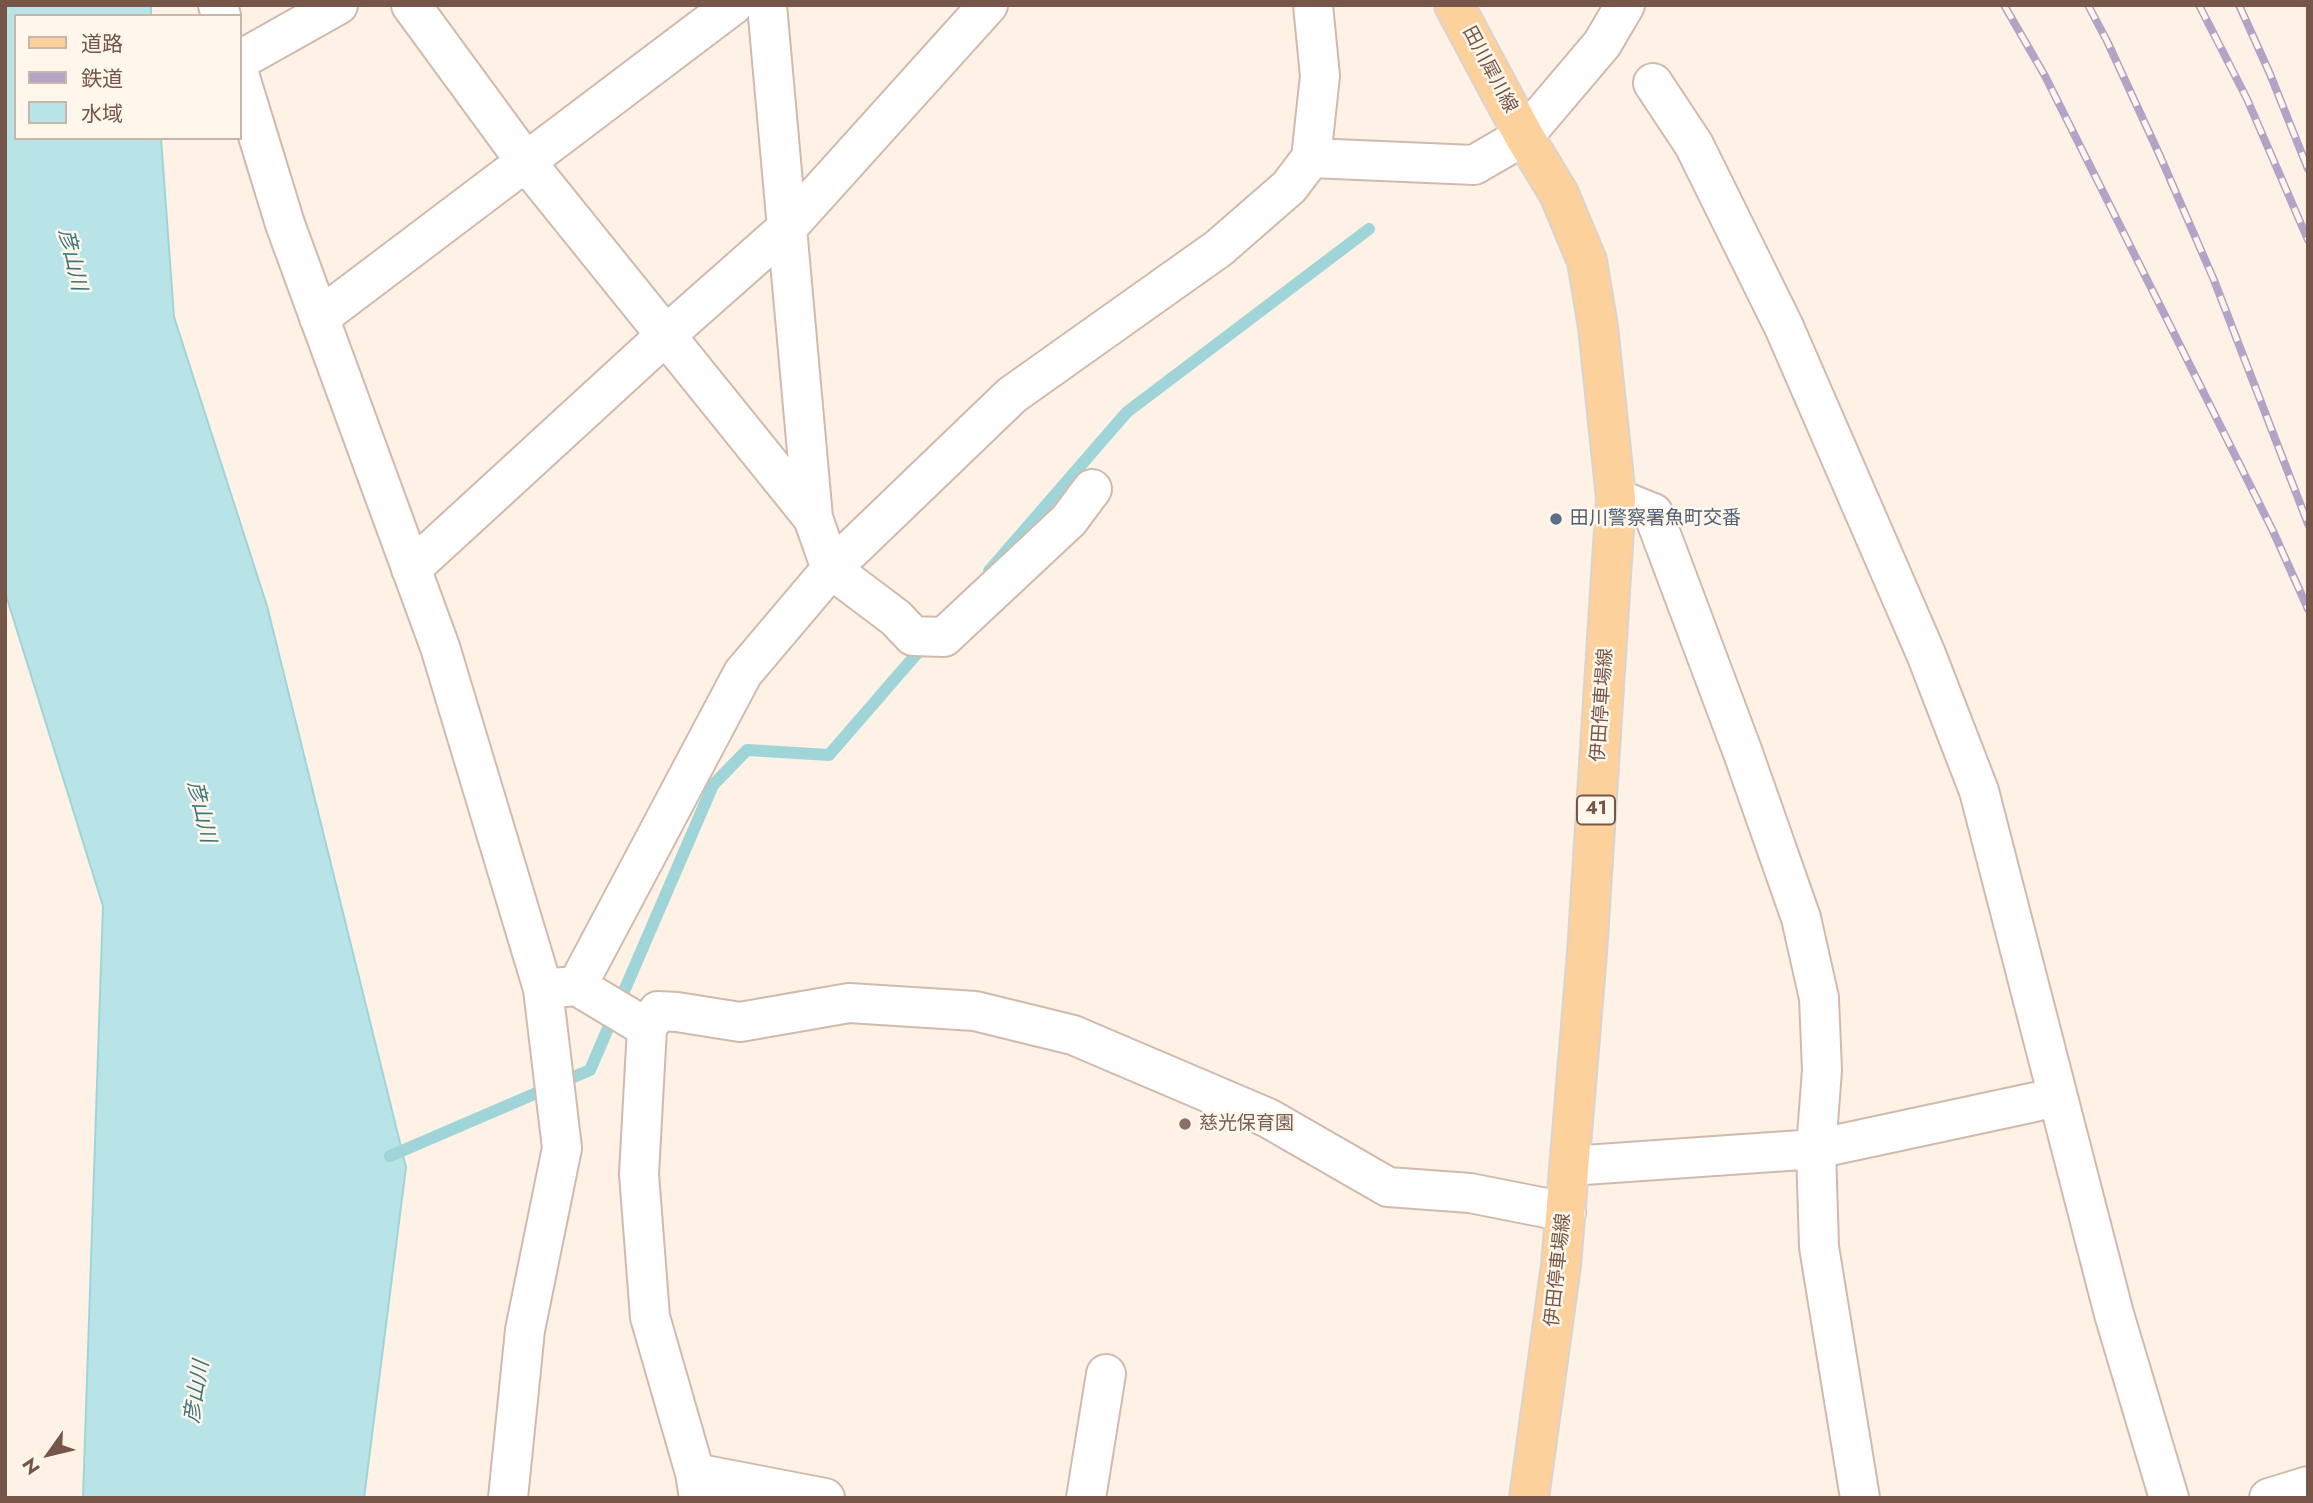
<!DOCTYPE html>
<meta charset="utf-8">
<style>
body{margin:0}
#map{position:relative;width:2313px;height:1503px;overflow:hidden;background:#fdf2e5;font-family:Jost,"Noto Sans JP",sans-serif}
canvas{display:block}
.frame{position:absolute;inset:0;border:7px solid #765649;pointer-events:none}
.legend{position:absolute;left:14px;top:14px;width:228px;height:126px;box-sizing:border-box;background:#fff6ec;border:2px solid #c8b6ab;margin:0;padding:9px 12px;list-style:none;font-size:21px;color:#765649}
.legend li{display:flex;align-items:center;gap:14px;height:35px}
.legend b{width:35px;border:2px solid #c8b6ab}
.north{position:absolute;left:14px;top:1419px;width:70px;height:70px;-webkit-text-stroke:5px #fff6ec;paint-order:stroke;rotate:236deg;font-size:19px;font-weight:700;line-height:28px;text-align:center;color:#765649}
.north::after{content:'';display:block;margin:auto;width:24px;height:32px;background:#765649;clip-path:polygon(50% 0,100% 100%,50% 72%,0 100%)}
</style>
<div id="map">
<canvas width="2313" height="1503"></canvas>
<div class="frame"></div>
<ul class="legend">
<li><b style="height:9px;background:#fcd19c"></b>道路</li>
<li><b style="height:9px;background:#b3a3c7"></b>鉄道</li>
<li><b style="height:19px;background:#b9e4e7"></b>水域</li>
</ul>
<div class="north">N</div>
</div>
<script>
const c = document.querySelector('canvas').getContext('2d');
c.lineJoin = 'round';
function fill(path, color) { c.fillStyle = color; c.fill(path, 'evenodd'); }
const poly = rows => new Path2D(rows.map(r => 'M' + r).join(''));
function trace(path, color, width, dash) { c.strokeStyle = color; c.lineWidth = width; c.lineCap = dash ? 'butt' : 'round'; c.setLineDash(dash || []); c.stroke(path); }
function label(font, color, halo, rows, align = 'center') {
  c.font = font + ' Jost,"Noto Sans JP",sans-serif'; c.lineWidth = 5; c.setLineDash([]); c.textBaseline = 'middle'; c.strokeStyle = halo; c.fillStyle = color; for (const [text, x, y, turn = 0] of rows) {
    c.save(); c.translate(x, y); c.rotate((+turn || 0) * Math.PI / 180); c.textAlign = isNaN(turn) ? turn : align; if (halo) c.strokeText(text, 0, 0); c.fillText(text, 0, 0); c.restore();
  }
}
const water = poly([
 [5,5,151,5,151,16,16,16,16,138,161,138,174,317,267,606,406,1167,364,1498,83,1498,103,906,5,592,5,5]
]);
const stream = poly([
 [989,571,1127,412,1369,229],
 [390,1156,590,1070,713,785,747,750,829,755,926,643]
]);
const minor = poly([
 [218,5,221,16],
 [411,5,526,162,813,518],
 [767,5,813,518,831,569,896,618,913,636,944,637,1069,520,1092,489],
 [240,60,338,5],
 [240,77,285,224,440,647,543,989,562,1148,525,1330,508,1498],
 [1653,83,1694,145,1784,327,1926,654,1979,791,2114,1314,2169,1498],
 [1311,158,1474,165,1524,136,1602,44,1625,5],
 [319,318,733,5],
 [1616,498,1653,513,1743,753,1801,918,1819,998,1822,1070,1816,1149,1819,1247,1860,1498],
 [411,569,666,335,787,228,988,5],
 [577,986,743,673,831,569,1012,395,1219,248,1289,187,1311,158,1320,76,1313,5],
 [552,988,577,986,647,1028],
 [1570,1166,1816,1149,2035,1102],
 [695,1473,825,1498],
 [699,1498,695,1473,650,1317,639,1174,647,1028,658,1011,677,1012,740,1022,849,1003,975,1011,1073,1035,1268,1118,1388,1187,1470,1193,1566,1212],
 [1086,1498,1106,1374],
 [2269,1498,2308,1486]
]);
const major = poly([
 [1454,5,1524,136,1559,194,1587,261,1598,327,1616,498,1587,953,1561,1265,1529,1498]
]);
const rail = poly([
 [2004,5,2045,76,2273,531,2308,609],
 [2088,5,2107,41,2160,156,2214,280,2308,524],
 [2199,5,2247,99,2308,240],
 [2239,5,2270,74,2308,169]
]);
const markers = [
 [1556,519,7,"#5c6f8a"],
 [1185,1124,7,"#8d6e63"]
];
const shields = [
 [1596,810,38]
];
const shieldNames = [
 ["41",1596,810]
];
const streetNames = [
 ["田川犀川線",1489,70,62],
 ["伊田停車場線",1603,705,-86],
 ["伊田停車場線",1559,1270,-84]
];
const serviceNames = [
 ["田川警察署魚町交番",1570,519]
];
const educationNames = [
 ["慈光保育園",1199,1124]
];
const waterNames = [
 ["彦山川",71,260,77],
 ["彦山川",200,812,77],
 ["彦山川",198,1392,-81]
];
fill(water, '#b9e4e7');
trace(water, '#9fd5d9', 2);
trace(stream, '#9fd5d9', 12);
trace(minor, '#d1baad', 42);
trace(major, '#dbd3d0', 42);
trace(minor, '#fff', 38);
trace(major, '#fcd19c', 38);
trace(rail, '#b3a3c7', 8);
trace(rail, '#fff6ec', 5, [16]);
for (const [x, y, r, color] of markers) { const dot = new Path2D(); dot.arc(x, y, r, 0, 2 * Math.PI); c.fillStyle = color; c.fill(dot); trace(dot, '#fff6ec', 2.5); }
for (const [x, y, w] of shields) { const box = new Path2D(); box.roundRect(x - w / 2, y - 14.5, w, 29, 5); c.fillStyle = '#fff6ec'; c.fill(box); trace(box, '#765649', 2); }
label('bold 18px', '#765649', null, shieldNames);
label('19px', '#765649', '#fff6ec', streetNames);
label('19px', '#4e5e75', '#fff6ec', serviceNames, 'left');
label('19px', '#785e54', '#fff6ec', educationNames, 'left');
label('italic 21px', '#3c767c', '#fff6ec', waterNames);
</script>
